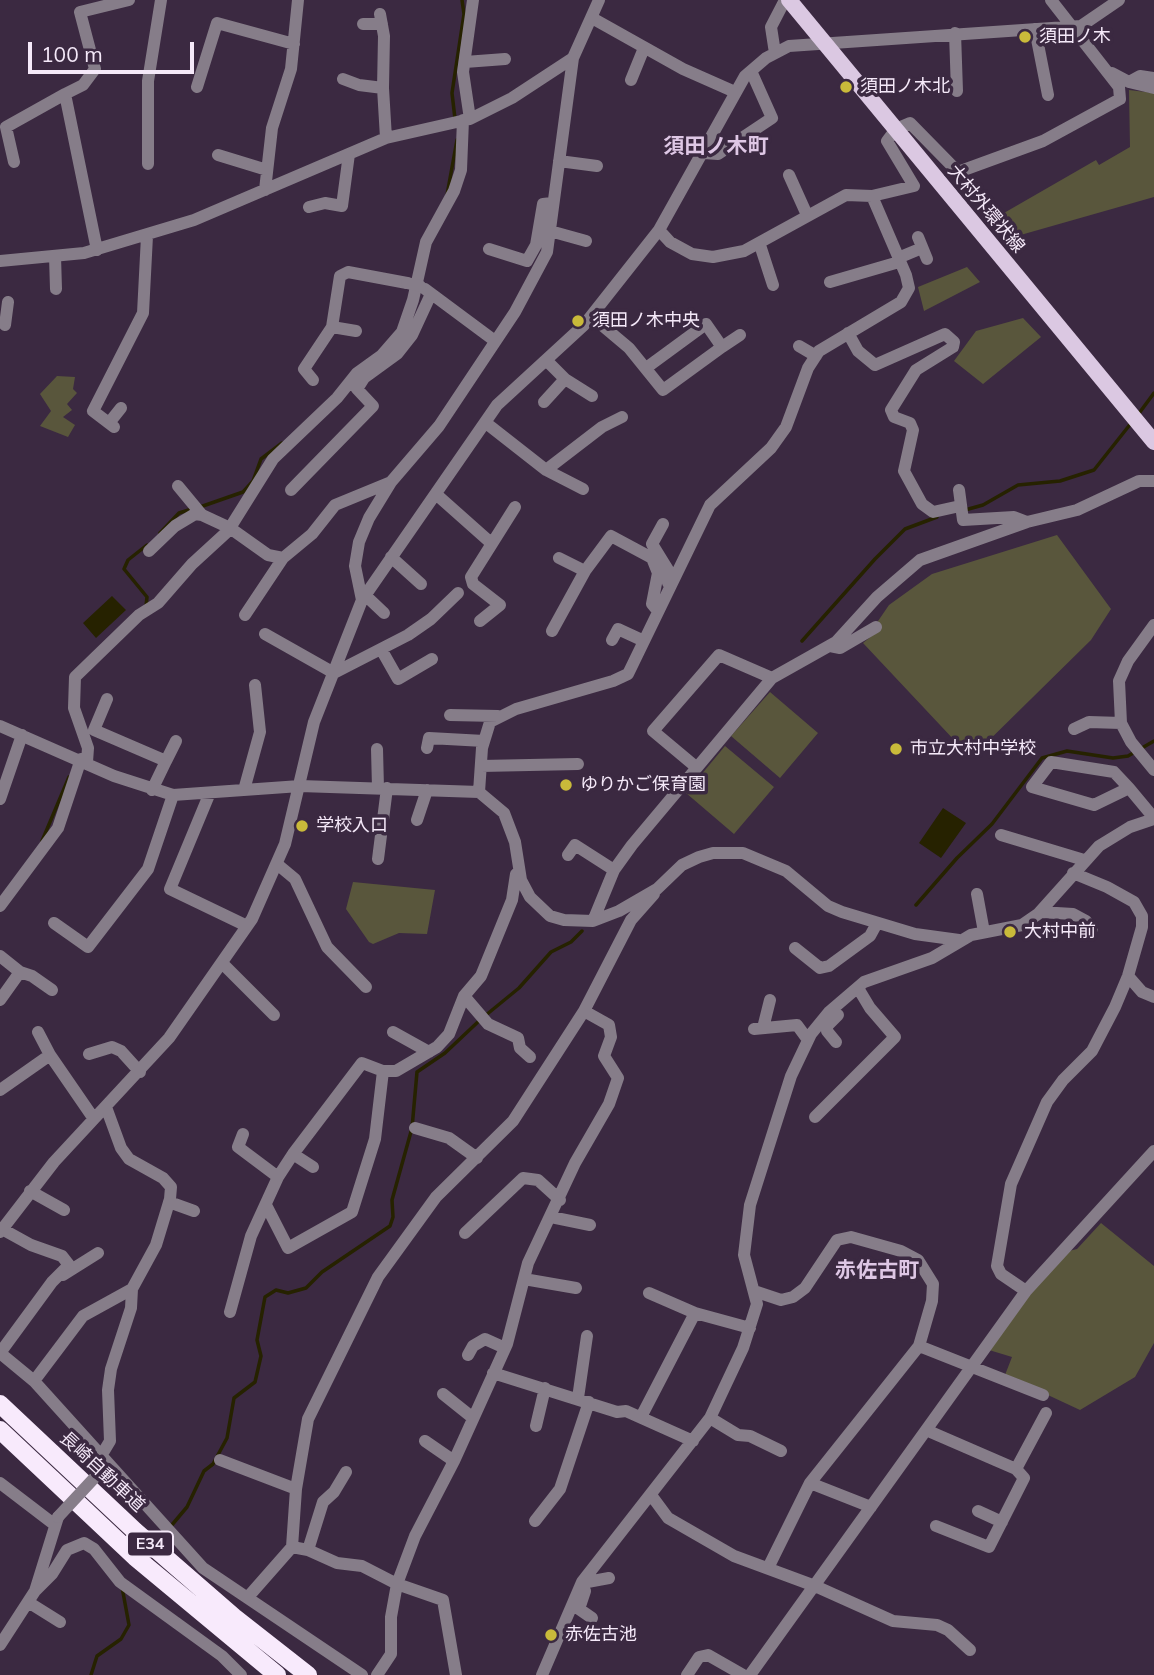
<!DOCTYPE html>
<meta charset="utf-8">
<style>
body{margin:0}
#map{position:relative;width:1154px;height:1675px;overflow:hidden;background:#3b2941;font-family:Mulish,sans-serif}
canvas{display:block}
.scale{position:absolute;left:28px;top:42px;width:166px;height:32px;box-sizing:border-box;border:4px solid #f5e9f9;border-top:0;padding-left:9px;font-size:21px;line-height:24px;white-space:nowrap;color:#f5e9f9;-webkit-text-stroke:5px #3b2941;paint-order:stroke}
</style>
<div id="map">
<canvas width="1154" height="1675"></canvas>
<div class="scale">100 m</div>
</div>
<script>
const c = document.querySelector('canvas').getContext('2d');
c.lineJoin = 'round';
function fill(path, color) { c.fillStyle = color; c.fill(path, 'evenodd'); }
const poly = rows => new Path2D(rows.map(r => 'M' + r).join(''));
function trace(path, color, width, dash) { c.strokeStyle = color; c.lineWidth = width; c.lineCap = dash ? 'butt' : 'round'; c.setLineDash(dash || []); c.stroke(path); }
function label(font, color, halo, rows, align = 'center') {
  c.font = font + ' Mulish,"Noto Sans JP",sans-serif'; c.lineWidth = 7; c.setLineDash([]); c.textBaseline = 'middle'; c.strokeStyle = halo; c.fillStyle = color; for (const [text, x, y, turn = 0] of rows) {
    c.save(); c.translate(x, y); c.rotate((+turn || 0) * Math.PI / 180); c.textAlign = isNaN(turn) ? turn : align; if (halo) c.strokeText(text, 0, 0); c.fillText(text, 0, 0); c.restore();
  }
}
const green = poly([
 [1129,90,1154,93,1154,197,1010,238,997,217,1096,160,1099,165,1130,147],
 [967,267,980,282,924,311,918,287],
 [1023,318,1041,337,983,384,954,361,976,331],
 [57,376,75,377,73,389,77,393,67,404,72,410,63,417,75,425,68,437,40,426,51,411,40,394],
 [1057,535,1111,609,1091,640,971,758,863,643,879,630,876,624,889,605,932,574],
 [770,692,818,733,780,778,731,736],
 [725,746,774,787,734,834,686,793],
 [353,882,435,890,427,934,399,933,373,944,369,942,346,909],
 [1101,1223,1154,1266,1154,1343,1135,1377,1080,1410,1005,1375,1012,1357,989,1350,1029,1292,1065,1252,1077,1249]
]);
const water = poly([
 [112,596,126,610,96,638,83,623],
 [943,808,966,823,941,858,919,843]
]);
const stream = poly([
 [455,119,452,93,464,14,462,0],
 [447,195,457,140],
 [1137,416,1154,393],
 [200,507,243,492,253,481,261,459,282,443],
 [965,510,983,505,1018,485,1060,481,1094,470,1132,422],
 [160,533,179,513,192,509],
 [146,606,147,597,124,569,128,560,147,545],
 [802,641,875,559,905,529,937,517],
 [42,841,69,777],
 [916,905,957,858,992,824,1042,758,1067,751,1113,758,1128,756,1154,741],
 [486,1015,519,988,551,952,571,942,582,931],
 [171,1526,187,1507,204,1471,213,1464,227,1438,234,1398,255,1382,261,1356,257,1340,265,1297,276,1290,288,1293,306,1288,322,1272,390,1226,393,1217,392,1200,412,1128,417,1072,445,1053,480,1020],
 [91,1675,97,1656,121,1639,129,1625,122,1587]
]);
const minor = poly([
 [380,14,384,36,383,88],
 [592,18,683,69,735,92],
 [363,24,382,24],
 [1035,29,1048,95],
 [955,33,957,91],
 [775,53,771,27,785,0],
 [465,62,505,59],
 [1112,73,1129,82,1154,88],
 [343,79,359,85,383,88,386,138],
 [631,80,644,48],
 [1129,82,1140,76,1154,78],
 [197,87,217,23,294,44],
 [65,94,83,85,95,69,80,12,129,0],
 [470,119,463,72,473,0],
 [704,153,718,154,772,118,751,71],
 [218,155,267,170],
 [559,161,597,166],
 [14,162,6,127,65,94,97,250],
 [148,164,148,81,161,0],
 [789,175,807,215],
 [265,190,272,128,291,69,298,0],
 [309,207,325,203,342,206,349,154],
 [659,230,670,242,692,254,713,257,744,251,846,195,872,196,914,186,887,141,896,129,910,123,958,172,1043,141,1120,99,1119,87,1051,0],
 [550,231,586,241],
 [918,237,927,259],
 [760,245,773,285],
 [489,249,527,261,536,245,543,204,552,203],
 [55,256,56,289],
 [898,258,922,248],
 [0,261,84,253,194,220,386,138,470,119,512,98,573,58],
 [830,282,899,262],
 [425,289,495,341],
 [591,316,629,348,663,390,722,347,706,324,646,368],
 [5,325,8,302],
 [332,327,356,331],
 [848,333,858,351,875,365,945,334,954,342,953,347,916,370,891,410,894,417,910,423,913,430,904,471,922,504,933,512,960,506],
 [799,346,816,356],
 [722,347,740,335],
 [565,379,592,396],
 [313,380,304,369,332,327,340,276,348,272,407,283],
 [544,402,565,379,546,360],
 [109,423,121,408],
 [486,423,546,470,583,489],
 [114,427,93,411,143,313,147,236],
 [546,470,602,427,622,417],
 [178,486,202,515,230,528,268,555,283,558,312,534,335,505,391,482],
 [291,490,373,406,357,389,364,378,397,354,412,335,431,294],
 [959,490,963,520,1014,517,1027,522],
 [437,495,491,543],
 [663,524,652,544,668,570,668,583],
 [149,551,175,526,195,514,202,515],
 [391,557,421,584],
 [559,558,585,571],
 [365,595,384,613],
 [362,600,355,566,359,542,369,518,391,482,439,426,515,312,547,252,573,58,599,0],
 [245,615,283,558],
 [480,621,500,605,473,584,471,577,515,507],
 [1154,625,1128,661,1119,681,1121,723,1131,742,1154,770],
 [552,631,585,571,611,536,652,558,658,573,652,604,657,610],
 [265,634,334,673],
 [612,640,618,629,644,641],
 [830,646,840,648,876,627],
 [381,649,398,679,432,659],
 [334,673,408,635,431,619,458,593],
 [107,699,94,730,166,761,152,790],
 [450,715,498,716],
 [0,726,114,776,173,795,300,786,479,792,504,813,515,842,521,880,530,897,550,916,564,920,593,921,619,911,657,889,682,865,699,857,713,853,743,853,786,871,828,906,842,912,915,934,959,940],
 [1074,729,1089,722,1121,723],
 [427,748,429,738,484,741],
 [377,749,378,788],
 [166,761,176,741],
 [87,762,88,748,74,708,75,677,139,615,158,603,192,564,228,531,273,459,337,398,357,373,382,355,402,332,413,300,426,242,454,191,461,170,463,120],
 [481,766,578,764],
 [696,767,653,731,719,655,772,678],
 [1129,788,1114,772,1051,762,1032,787,1094,805,1129,788,1154,818],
 [244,790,260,732,255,685],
 [479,792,482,748,490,722,516,709,613,681,628,674,710,505,771,448,786,427,808,368,819,351,901,302,909,288,906,275,872,196],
 [209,795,170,889,247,926],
 [0,799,22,735],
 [417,820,427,790],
 [1001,835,1084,860],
 [568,855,575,845,614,870],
 [378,859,387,788],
 [277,864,295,879,327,947,366,987],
 [977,894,984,932],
 [0,906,58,828,81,759],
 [1040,912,1073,914,1086,921,1092,929],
 [593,921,614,870,632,845,772,678,836,642,877,597,920,560,1027,522,1077,510,1139,481,1154,481],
 [54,923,88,947,148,869,173,795],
 [795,948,820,968,829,966,870,936,876,925],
 [0,956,20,972,0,1000],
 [222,963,274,1015],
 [20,972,32,976,52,990],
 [1128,976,1142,992,1154,997],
 [464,996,488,1024,518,1038,520,1048,530,1057],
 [763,1028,770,1000],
 [754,1029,797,1025,808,1040],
 [38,1032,50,1055],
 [393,1032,429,1052],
 [836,1042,827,1031,827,1026,838,1015],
 [89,1054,112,1047,121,1051,140,1072],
 [0,1090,50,1055,94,1119],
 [815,1117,895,1037,870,1008,858,988],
 [415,1128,449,1138,477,1158],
 [243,1134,238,1147,278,1177],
 [293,1154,313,1167],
 [30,1191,64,1210],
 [169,1202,194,1211],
 [266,1205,288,1248,352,1212,375,1139,383,1071],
 [551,1217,590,1225],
 [2,1229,31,1245,62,1256,69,1265,52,1282,0,1353,34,1381,203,1568,362,1675],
 [0,1232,54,1162,169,1038,252,919,285,844,314,722,362,600,497,405,584,325,659,230,745,76,766,58,789,46,1081,26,1119,0],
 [465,1233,523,1178,538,1180,560,1200],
 [63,1275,98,1253],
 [524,1279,576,1288],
 [754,1291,781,1300,793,1297,805,1288,837,1240,851,1237,901,1251,918,1260,933,1284,932,1301,919,1346,1043,1395],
 [1026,1291,1001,1274,997,1266,1011,1184,1047,1102,1063,1080,1092,1051,1115,1007,1128,976,1142,927,1142,916,1134,902,1107,887,1073,873],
 [649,1293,695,1313,750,1328],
 [230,1312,251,1236,278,1177,293,1154,362,1063,383,1071,396,1071,437,1047,449,1034,464,996,481,976,512,900,516,874],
 [468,1355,473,1346,485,1339,505,1348],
 [493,1373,617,1412,626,1411,693,1441],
 [34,1381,83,1316,132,1289,156,1245,170,1199,171,1187,163,1178,129,1159,121,1148,106,1107],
 [443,1394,473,1418],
 [578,1398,587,1336],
 [641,1417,695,1313],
 [710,1418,738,1435,750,1436,781,1451],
 [536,1426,545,1388],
 [926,1430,1016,1469,1024,1478,989,1547,936,1526],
 [425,1441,454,1461],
 [101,1456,110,1441,108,1390,111,1369,131,1308,132,1289],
 [220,1460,296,1489],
 [1016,1469,1046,1413],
 [0,1483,55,1525],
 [810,1483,871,1507],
 [651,1495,668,1518,734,1556,815,1586,893,1621,937,1625,948,1630,970,1650],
 [978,1511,1002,1522],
 [535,1521,560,1489,589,1402],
 [308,1550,323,1502,334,1492,346,1472],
 [768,1568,810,1483,919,1346],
 [582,1583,609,1578],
 [35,1591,52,1574,67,1550,84,1543,94,1549,120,1582,222,1656,241,1675],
 [585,1591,579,1609,592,1618],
 [248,1597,292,1547],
 [28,1602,60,1622],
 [0,1645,35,1591,58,1517],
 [377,1675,391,1654,391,1617,397,1584,415,1536,454,1461,507,1344,528,1263,575,1163,609,1104,618,1078,604,1056,611,1037,609,1025,584,1011],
 [456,1675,443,1600,397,1584,362,1566,337,1563,308,1550,292,1547,296,1489,308,1419,378,1277,436,1197,513,1121,584,1011,631,920,654,894],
 [542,1675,582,1582,710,1418,743,1348,757,1304,744,1255,750,1205,791,1076,811,1034,829,1012,864,982,932,958,971,935,1022,925,1038,914,1099,846,1130,827,1154,819],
 [687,1675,699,1657,708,1655,743,1675],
 [750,1675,1026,1291,1154,1151]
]);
const major = poly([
 [789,0,1154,442]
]);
const highway = poly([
 [0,1404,135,1531,234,1617,308,1675],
 [0,1430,135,1557,277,1675]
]);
const minorBridge = poly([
 [407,283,420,286],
 [58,1517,98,1474]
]);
const markers = [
 [1025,37,7,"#c9ba3a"],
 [846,87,7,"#c9ba3a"],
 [578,321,7,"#c9ba3a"],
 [896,749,7,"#c9ba3a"],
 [566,785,7,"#c9ba3a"],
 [302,826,7,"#c9ba3a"],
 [1010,932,7,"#c9ba3a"],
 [551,1635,7,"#c9ba3a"]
];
const shields = [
 [150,1544,46]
];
const shieldNames = [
 ["E34",150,1544]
];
const poiNames = [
 ["須田ノ木",1039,37],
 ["須田ノ木北",860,87],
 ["須田ノ木中央",592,321],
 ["市立大村中学校",910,749],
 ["ゆりかご保育園",580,785],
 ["学校入口",316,826],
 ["大村中前",1024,932],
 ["赤佐古池",565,1635]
];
const streetNames = [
 ["大村外環状線",986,209,50],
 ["長崎自動車道",102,1472,43]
];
const quarterNames = [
 ["須田ノ木町",716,147],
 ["赤佐古町",877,1271]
];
fill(green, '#59563c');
fill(water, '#262200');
trace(stream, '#262200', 3.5);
trace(minor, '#867d89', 12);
trace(major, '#dbc8e2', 16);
trace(highway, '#f8eafc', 18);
trace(minorBridge, '#867d89', 12);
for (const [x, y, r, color] of markers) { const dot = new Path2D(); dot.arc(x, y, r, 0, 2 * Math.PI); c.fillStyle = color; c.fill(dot); trace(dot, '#3b2941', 2.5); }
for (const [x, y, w] of shields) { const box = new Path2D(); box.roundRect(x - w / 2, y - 12.5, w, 25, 5); c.fillStyle = '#3b2941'; c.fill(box); trace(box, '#f5e9f9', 2); }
label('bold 16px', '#f5e9f9', null, shieldNames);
label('18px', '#f5e9f9', '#3b2941', poiNames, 'left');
label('18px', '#f5e9f9', '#3b2941', streetNames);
label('bold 21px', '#dec7e5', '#3b2941', quarterNames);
</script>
